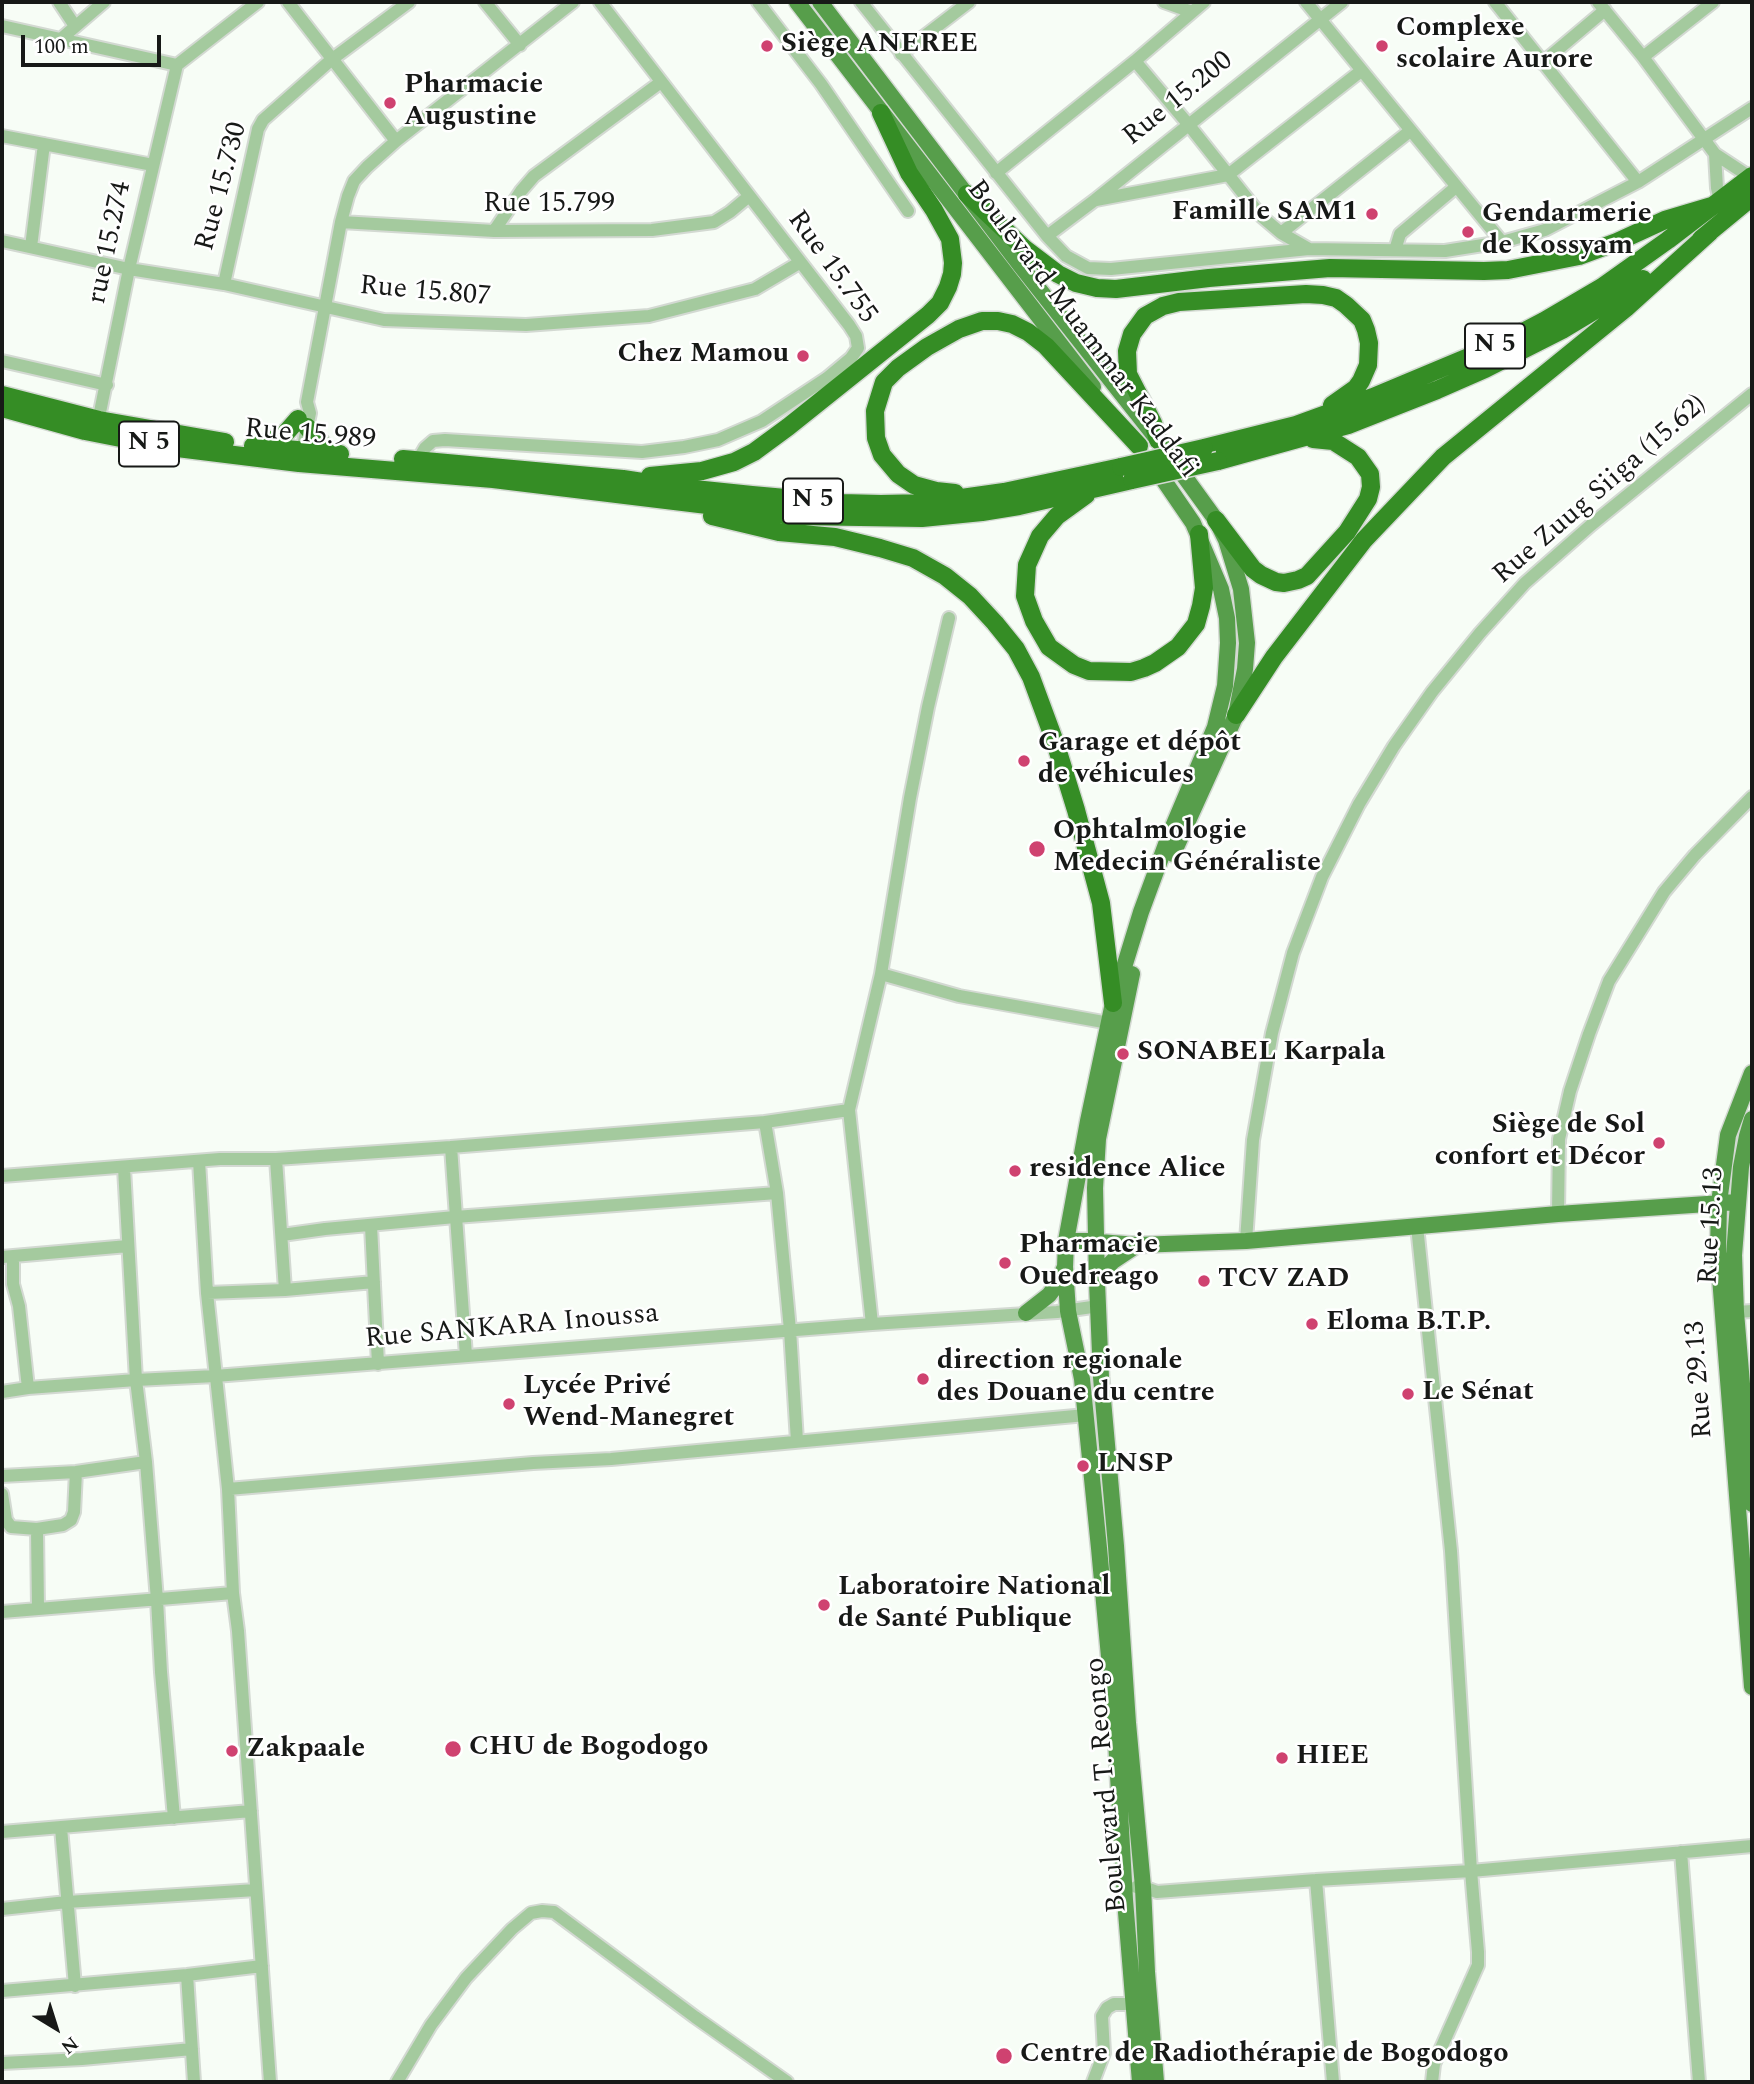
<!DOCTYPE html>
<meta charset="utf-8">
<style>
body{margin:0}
#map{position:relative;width:1754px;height:2084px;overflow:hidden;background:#f7fdf6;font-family:Spectral,serif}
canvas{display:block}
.frame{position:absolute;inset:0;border:4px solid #171917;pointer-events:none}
.north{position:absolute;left:21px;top:1993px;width:70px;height:70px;-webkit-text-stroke:5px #fff;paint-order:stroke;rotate:142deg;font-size:19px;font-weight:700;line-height:28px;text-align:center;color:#171917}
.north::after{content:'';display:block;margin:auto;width:24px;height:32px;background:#171917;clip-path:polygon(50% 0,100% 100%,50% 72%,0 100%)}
.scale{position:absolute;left:21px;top:35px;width:140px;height:32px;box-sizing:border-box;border:4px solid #171917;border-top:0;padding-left:9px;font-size:21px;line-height:24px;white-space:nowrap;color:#171917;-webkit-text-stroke:5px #fff;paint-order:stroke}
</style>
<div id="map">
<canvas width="1754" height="2084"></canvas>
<div class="frame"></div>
<div class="north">N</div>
<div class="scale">100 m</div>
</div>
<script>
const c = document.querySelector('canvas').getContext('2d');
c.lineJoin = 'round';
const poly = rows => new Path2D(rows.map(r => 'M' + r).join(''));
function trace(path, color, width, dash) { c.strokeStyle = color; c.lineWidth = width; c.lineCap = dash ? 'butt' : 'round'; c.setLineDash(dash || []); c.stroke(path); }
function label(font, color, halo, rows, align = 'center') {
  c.font = font + ' Spectral,serif'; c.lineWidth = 5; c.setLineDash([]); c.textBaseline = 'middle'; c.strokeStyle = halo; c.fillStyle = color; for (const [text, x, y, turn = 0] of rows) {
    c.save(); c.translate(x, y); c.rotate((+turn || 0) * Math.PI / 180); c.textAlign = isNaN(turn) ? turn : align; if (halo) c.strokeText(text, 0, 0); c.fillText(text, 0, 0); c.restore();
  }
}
const minor = poly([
 [59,2,75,26],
 [288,2,396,141],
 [485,2,520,45],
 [758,2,821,84,908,211],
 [861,2,1047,236,1066,256,1088,268,1111,269,1309,249,1445,251,1502,242,1545,230,1638,182,1752,108],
 [1164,2,1192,12],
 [1306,2,1502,242],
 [1495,2,1638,182],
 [1598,2,1643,57,1715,154,1750,177],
 [2,26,177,65],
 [62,38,104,2],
 [901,54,969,2],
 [1643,57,1713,2],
 [1135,61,1188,124,1261,216,1281,233,1309,249],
 [1542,63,1605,10],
 [177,65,258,2],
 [2,136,153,165],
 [1715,154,1717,188,1720,201],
 [996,173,1135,61,1204,2],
 [1096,200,1228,175,1361,71],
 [341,222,494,231,652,230,714,222,730,212,748,197],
 [494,231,521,191,534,176,661,82],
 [1281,233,1410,131],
 [1047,236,1095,200,1342,2],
 [2,241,129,269,224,284,384,320,526,325,649,316,755,289,799,263],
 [31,247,44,144],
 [1395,250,1400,234,1456,187],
 [224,284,258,129,263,120,331,60,409,2],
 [2,361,107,385],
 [97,427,129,269,177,65],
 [301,456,310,413,307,402,341,222,348,196,354,181,367,167,396,141,573,2],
 [418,460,425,448,433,441,445,440,642,452,684,447,718,440,762,421,827,378,851,358,858,348,856,336,849,325,600,2],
 [881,974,959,996,1109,1023],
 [765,1122,777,1193,790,1330,797,1441],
 [451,1147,466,1356],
 [276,1159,285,1290],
 [199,1161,207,1293,228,1489,233,1593,238,1631,270,2082],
 [124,1168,136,1380,146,1462,157,1600,161,1672,174,1818],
 [2,1176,220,1159,276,1159,451,1147,765,1122,849,1110],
 [1558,1214,1559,1139,1570,1091,1589,1034,1609,981,1664,892,1695,855,1752,797],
 [371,1226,378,1364],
 [1417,1226,1451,1551,1471,1871,1478,1952,1478,1965,1434,2064,1432,2082],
 [282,1235,325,1229,455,1217,777,1193],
 [1246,1241,1253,1140,1272,1033,1293,953,1322,877,1359,804,1394,746,1432,692,1480,633,1525,583,1591,525,1752,394],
 [13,1256,13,1284,19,1306,28,1388],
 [2,1257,128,1246],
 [207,1293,285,1290,374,1282],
 [1736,1312,1752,1311],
 [872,1324,849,1110,881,974,910,798,928,707,949,618],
 [2,1392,28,1388,136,1380,215,1376,872,1324,1057,1312,1099,1306],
 [2,1476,76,1472,146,1462],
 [228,1489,533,1463,611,1459,1086,1415],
 [2,1494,6,1520,11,1527,37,1529,63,1525,71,1520,74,1512,76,1472],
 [37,1529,38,1609],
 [2,1612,233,1593],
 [61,1828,75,1986],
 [2,1832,251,1811],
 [1681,1852,1699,2082],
 [1316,1880,1333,2082],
 [1136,1887,1143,1887,1157,1892,1316,1880,1471,1871,1752,1846],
 [2,1909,67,1902,256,1890],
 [187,1975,194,2082],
 [2,1991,187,1975,262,1966],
 [2,2063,82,2059,192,2049],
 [397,2082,431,2025,466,1978,512,1929,531,1913,542,1911,554,1912,695,2017,787,2082],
 [1093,2082,1104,2053,1102,2016,1107,2008,1114,2004,1133,2004]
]);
const major = poly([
 [797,2,1093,387],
 [820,2,1020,265,1158,440,1216,520,1226,540,1241,589,1247,643,1245,669,1236,715,1173,854],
 [1132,974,1098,1139,1095,1188,1097,1282,1101,1377,1116,1546,1128,1723,1143,1887,1147,1972,1156,2082],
 [1752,1073,1728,1135,1719,1203,1718,1252,1752,1687],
 [1752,1119,1747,1136,1741,1167,1734,1255,1736,1312,1752,1504],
 [1066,1241,1087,1241,1137,1245,1246,1241,1558,1214,1737,1202],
 [1097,1282,1103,1271,1113,1261,1137,1245],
 [1026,1313,1049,1295,1058,1283,1064,1269],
 [1140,2082,1125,1900,1115,1722,1099,1548,1082,1379,1068,1311,1065,1267,1066,1241,1088,1121,1113,1003,1141,912,1169,836,1215,727,1225,686,1228,643,1227,618,1221,589,1193,523,1154,466]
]);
const highway = poly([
 [967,194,1025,249,1058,274,1076,283,1097,288,1116,289,1209,278,1330,268,1484,271,1508,270,1579,256,1617,242,1665,220,1712,206],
 [1701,239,1752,197],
 [2,395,99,420,225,442],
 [2,408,85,431,161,446,299,463,493,479,798,516,922,518,982,512,1019,506,1132,480],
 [307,427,330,453],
 [1158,440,1153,423,1128,374,1127,351,1132,334,1145,316,1163,306,1179,302,1306,294,1323,295,1336,298,1346,305,1362,320,1366,330,1369,343,1368,365,1361,381,1356,388,1332,405],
 [262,445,284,435,298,419],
 [253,446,340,454],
 [1204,448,1296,425,1373,397,1502,343,1544,321,1602,287,1668,240,1752,176],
 [403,459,623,479,675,487,752,495,841,503,881,504,926,503,1004,492,1121,467],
 [1218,461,1348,425,1437,390,1485,369,1562,330,1617,297,1643,279],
 [650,476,702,471,734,462,754,452,788,427,928,315,940,303,948,287,952,274,953,263,950,239,934,210,909,173,881,113],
 [955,493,936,491,914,485,898,474,882,455,876,438,875,411,884,382,898,368,927,347,959,329,982,321,998,321,1012,324,1028,332,1046,346,1139,446],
 [1086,495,1057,516,1040,536,1027,565,1025,596,1034,621,1049,647,1074,665,1089,671,1131,672,1144,668,1155,663,1178,647,1196,624,1201,606,1204,588,1199,534],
 [712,516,779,532,835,537,880,548,913,558,945,576,970,596,995,623,1016,649,1031,677,1055,742,1076,810,1101,903,1113,1003],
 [1216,520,1253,569,1261,575,1276,582,1284,583,1298,580,1307,576,1347,532,1368,499,1371,487,1370,474,1358,457,1333,441,1313,439],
 [1236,715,1274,657,1364,540,1443,457,1626,308,1710,232]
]);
const highwayBridge = poly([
 [1121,467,1204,448],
 [1132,480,1218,461]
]);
const markers = [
 [767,46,7,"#cf4270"],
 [1382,46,7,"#cf4270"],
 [390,103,7,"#cf4270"],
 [1372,214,7,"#cf4270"],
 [1468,232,7,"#cf4270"],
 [803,356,7,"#cf4270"],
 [1024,761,7,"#cf4270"],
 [1037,849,9,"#cf4270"],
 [1123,1054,7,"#cf4270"],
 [1659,1143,7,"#cf4270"],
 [1015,1171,7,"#cf4270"],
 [1005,1263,7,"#cf4270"],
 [1204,1281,7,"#cf4270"],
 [1312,1324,7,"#cf4270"],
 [923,1379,7,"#cf4270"],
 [1408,1394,7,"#cf4270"],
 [509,1404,7,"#cf4270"],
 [1083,1466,7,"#cf4270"],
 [824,1605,7,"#cf4270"],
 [453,1749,9,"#cf4270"],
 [232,1751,7,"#cf4270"],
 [1282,1758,7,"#cf4270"],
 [1004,2056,9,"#cf4270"]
];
const shields = [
 [1495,346,60],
 [149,444,60],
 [813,501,60]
];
const shieldNames = [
 ["N 5",1495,346],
 ["N 5",149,444],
 ["N 5",813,501]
];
const poiNames = [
 ["Complexe",1396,30],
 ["scolaire Aurore",1396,62],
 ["Siège ANEREE",781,46],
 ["Pharmacie",404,87],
 ["Augustine",404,119],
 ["Famille SAM1",1358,214,"right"],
 ["Gendarmerie",1482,216],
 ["de Kossyam",1482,248],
 ["Chez Mamou",789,356,"right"],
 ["Garage et dépôt",1038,745],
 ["de véhicules",1038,777],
 ["Ophtalmologie",1053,833],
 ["Medecin Généraliste",1053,865],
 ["SONABEL Karpala",1137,1054],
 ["Siège de Sol",1645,1127,"right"],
 ["confort et Décor",1645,1159,"right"],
 ["residence Alice",1029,1171],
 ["Pharmacie",1019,1247],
 ["Ouedreago",1019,1279],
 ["TCV ZAD",1218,1281],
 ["Eloma B.T.P.",1326,1324],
 ["direction regionale",937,1363],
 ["des Douane du centre",937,1395],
 ["Lycée Privé",523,1388],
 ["Wend-Manegret",523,1420],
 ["Le Sénat",1422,1394],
 ["LNSP",1097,1466],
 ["Laboratoire National",838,1589],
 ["de Santé Publique",838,1621],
 ["CHU de Bogodogo",469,1749],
 ["Zakpaale",246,1751],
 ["HIEE",1296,1758],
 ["Centre de Radiothérapie de Bogodogo",1020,2056]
];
const streetNames = [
 ["Rue 15.200",1179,100,-39],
 ["Rue 15.730",223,187,-75],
 ["Rue 15.799",549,206],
 ["rue 15.274",111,243,-78],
 ["Rue 15.755",831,268,54],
 ["Rue 15.807",425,293,5],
 ["Boulevard Muammar Kaddafi",1081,330,53],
 ["Rue 15.989",310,436,5],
 ["Rue Zuug Siiga (15.62)",1601,491,-41],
 ["Rue 15.13",1713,1226,-87],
 ["Rue SANKARA Inoussa",512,1328,-5],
 ["Rue 29.13",1701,1380,-94],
 ["Boulevard T. Reongo",1108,1785,-95]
];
trace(minor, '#d3d9d2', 16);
trace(major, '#d3d9d2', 19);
trace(highway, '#d3d9d2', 21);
trace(minor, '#a4ca9e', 12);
trace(major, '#579e4b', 16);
trace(highway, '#358d25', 18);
trace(highwayBridge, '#d3d9d2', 21, []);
trace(highwayBridge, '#358d25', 18);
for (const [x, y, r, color] of markers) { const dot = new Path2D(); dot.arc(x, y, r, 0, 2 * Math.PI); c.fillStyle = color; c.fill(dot); trace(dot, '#fff', 2.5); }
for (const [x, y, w] of shields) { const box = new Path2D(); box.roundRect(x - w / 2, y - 22.5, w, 45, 5); c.fillStyle = '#fff'; c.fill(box); trace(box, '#171917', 2); }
label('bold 26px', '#171917', null, shieldNames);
label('bold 28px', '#171917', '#fff', poiNames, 'left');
label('28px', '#171917', '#fff', streetNames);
</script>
